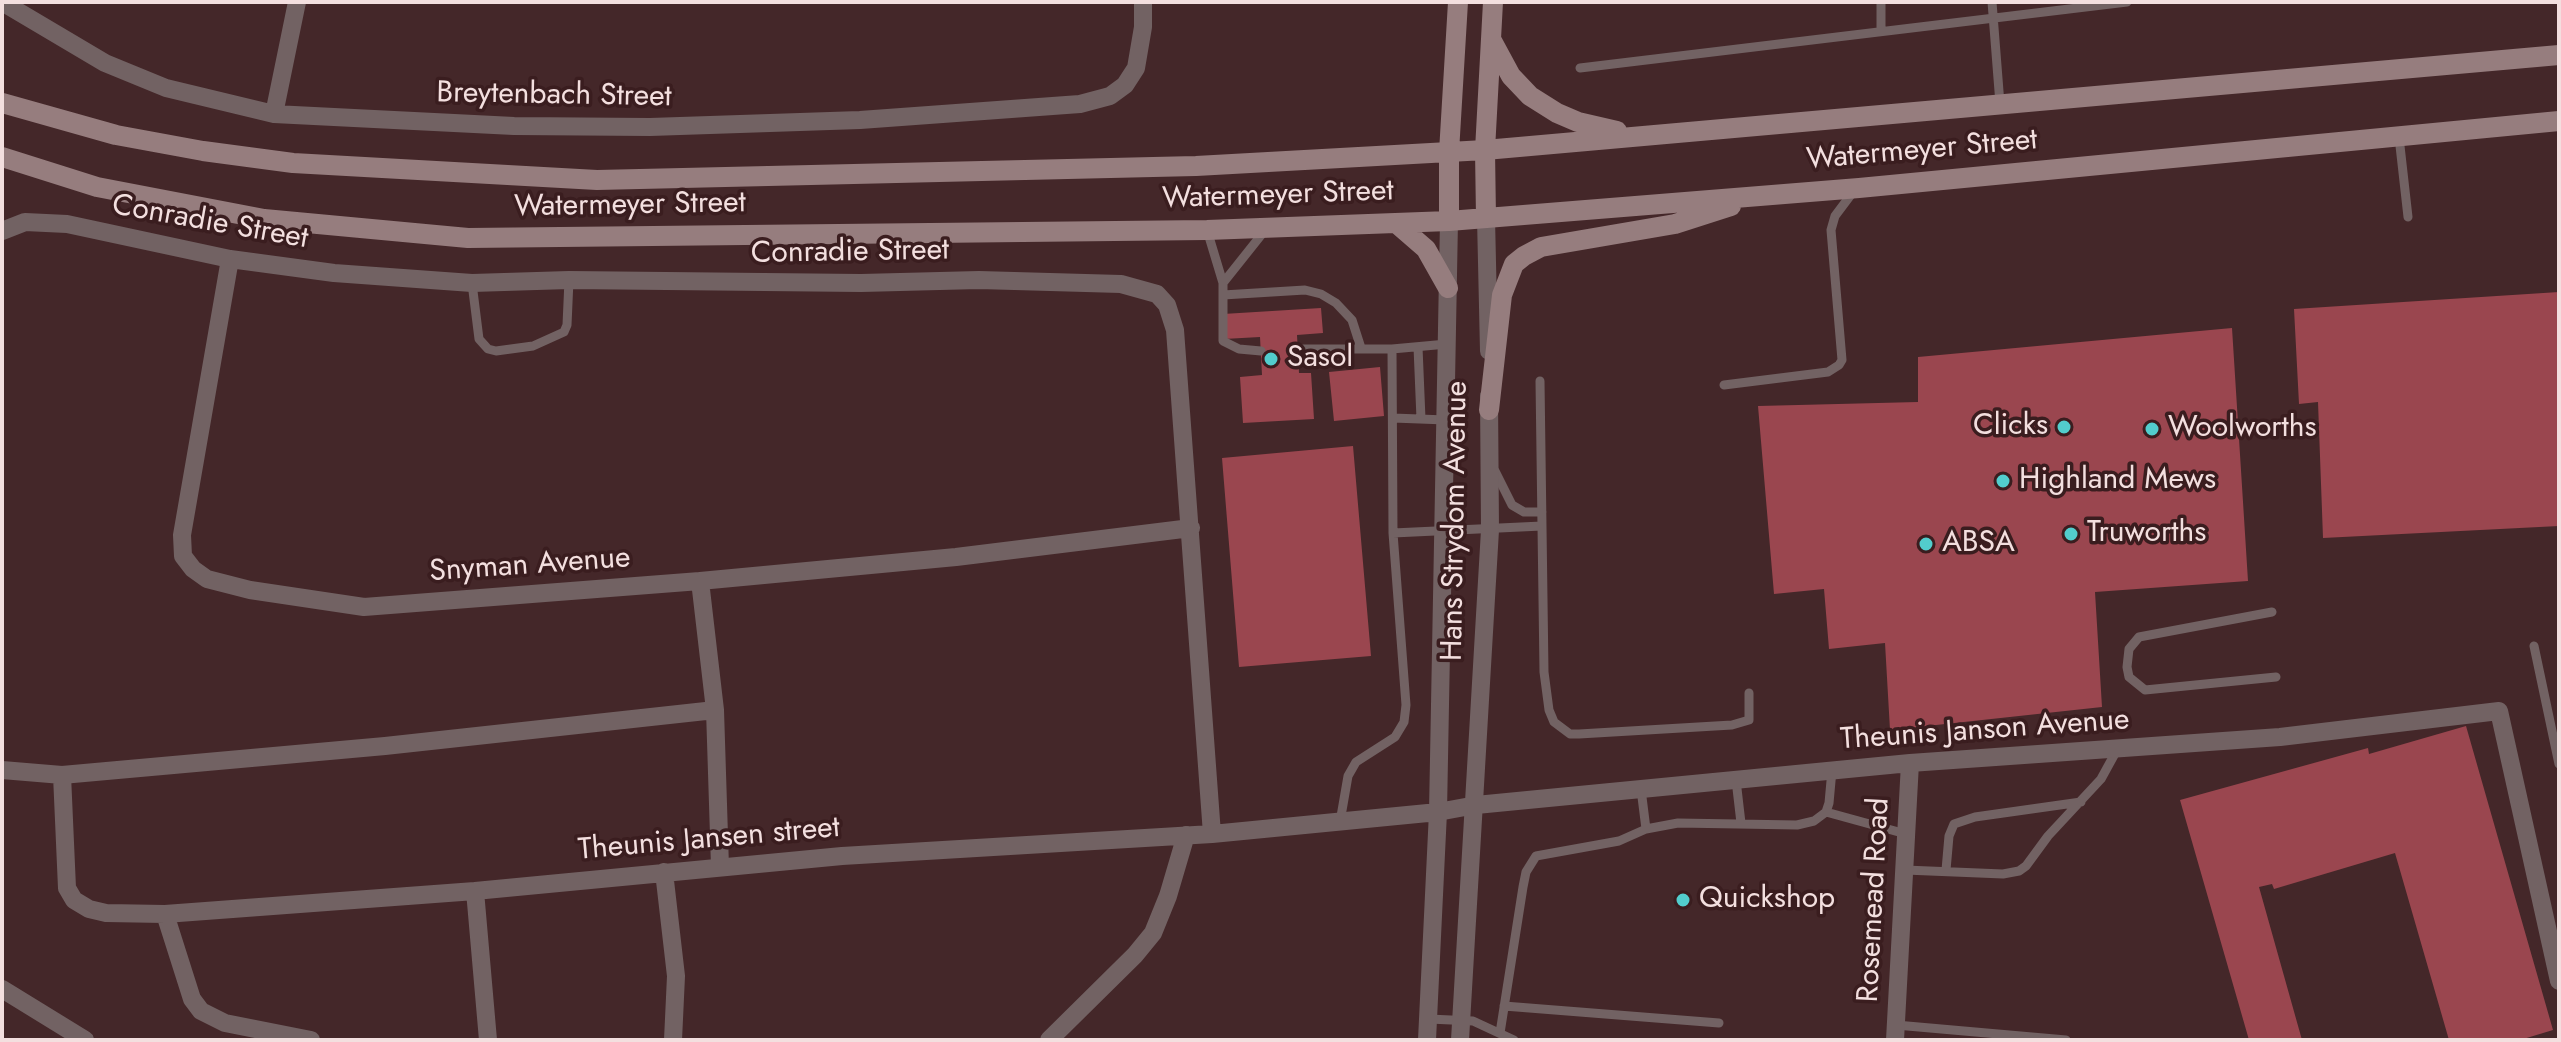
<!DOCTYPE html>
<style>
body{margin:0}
#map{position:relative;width:2561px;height:1042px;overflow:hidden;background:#442729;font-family:Jost,sans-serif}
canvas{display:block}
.frame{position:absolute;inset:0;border:4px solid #f3dfdf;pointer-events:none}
</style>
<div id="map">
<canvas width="2561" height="1042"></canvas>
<div class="frame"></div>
</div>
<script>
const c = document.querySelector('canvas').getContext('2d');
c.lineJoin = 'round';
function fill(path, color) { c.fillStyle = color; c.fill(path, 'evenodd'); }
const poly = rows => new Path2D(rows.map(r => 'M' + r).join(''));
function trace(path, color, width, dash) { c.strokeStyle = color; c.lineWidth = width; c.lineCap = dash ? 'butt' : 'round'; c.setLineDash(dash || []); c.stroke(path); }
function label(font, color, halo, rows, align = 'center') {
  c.font = font + ' Jost,sans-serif'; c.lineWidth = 7; c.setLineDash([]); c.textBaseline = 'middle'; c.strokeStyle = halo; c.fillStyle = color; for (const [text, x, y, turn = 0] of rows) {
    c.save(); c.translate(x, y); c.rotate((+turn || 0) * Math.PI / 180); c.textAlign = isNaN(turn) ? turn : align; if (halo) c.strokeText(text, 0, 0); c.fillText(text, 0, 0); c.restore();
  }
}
const building = poly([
 [2559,292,2559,526,2323,538,2318,402,2299,404,2294,309],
 [1321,308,1323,333,1297,335,1299,373,1311,373,1314,419,1243,423,1240,377,1262,375,1260,337,1224,339,1223,314],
 [2232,328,2248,581,2095,592,2102,707,1890,730,1885,643,1829,649,1824,589,1774,594,1758,406,1918,402,1918,357],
 [1380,367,1384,416,1334,421,1329,372],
 [1353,446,1371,656,1239,667,1222,458],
 [2466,726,2553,1030,2520,1040,2449,1040,2395,853,2274,889,2272,884,2259,887,2302,1040,2249,1040,2180,800,2368,748,2369,754]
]);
const lane = poly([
 [1881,2,1881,31],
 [1992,2,2000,104],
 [1580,68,2127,2],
 [2399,137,2408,217],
 [1207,230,1223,283,1223,341,1239,349,1261,351],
 [472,283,479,339,488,349,496,351,533,346,564,332,567,325,569,280],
 [1223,283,1266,229],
 [1223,295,1305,290,1321,294,1336,303,1352,320,1361,348],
 [1418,347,1421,419],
 [1297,349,1392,349,1393,533,1406,705,1404,722,1395,737,1356,762,1348,776,1340,822],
 [1392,349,1447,344],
 [1540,381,1544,672,1549,710,1554,722,1570,734,1579,734,1732,725,1749,720,1749,693],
 [1724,385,1828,372,1839,365,1842,360,1831,230,1835,216,1853,192],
 [1393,418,1446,420],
 [1495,471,1512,505,1524,512,1542,512],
 [1393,533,1542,526],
 [2272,612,2139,637,2129,649,2127,667,2129,677,2145,690,2276,677],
 [2534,646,2559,764],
 [1736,780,1741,823],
 [1641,789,1646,829],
 [1826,812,1906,834],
 [1905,870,2003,874,2019,871,2026,866,2048,836,2101,779,2118,748],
 [1946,870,1949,836,1954,824,1975,817,2081,802],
 [1504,1006,1719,1023],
 [1429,1019,1473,1021,1514,1040],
 [1896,1025,2066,1040],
 [1500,1033,1523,887,1526,872,1536,856,1619,841,1646,829,1678,823,1797,825,1814,821,1826,812,1829,803,1832,770]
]);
const street = poly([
 [2,2,105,63,166,88,274,114,514,126,650,127,860,120,1080,104,1110,96,1125,85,1136,68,1143,27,1143,2],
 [274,114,297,2],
 [1486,218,1489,351],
 [2,231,25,222,67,224,230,259,334,273,472,283,569,280,861,283,979,280,1121,284,1157,294,1167,305,1175,330,1212,834],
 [230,259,182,535,183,556,193,569,207,579,250,590,364,607,700,581,956,557,1191,528],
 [700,581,715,710,720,867],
 [2,770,62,775,385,746,715,710],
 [62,775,67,888,74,900,89,909,106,913,165,914],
 [664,872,676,976,673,1040],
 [475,891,488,1040],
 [2,989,85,1040],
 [311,1040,225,1023,201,1011,192,999,165,914,475,891,842,856,1212,834,1438,812,1476,805,1910,763,2280,737,2499,711,2559,981],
 [1049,1040,1135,955,1153,933,1168,896,1186,835],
 [1427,1040,1438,812,1449,221],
 [1460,1040,1490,530,1489,396],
 [1895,1040,1910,763]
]);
const secondary = poly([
 [1491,39,1511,76,1530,96,1557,113,1578,122,1617,131],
 [2,103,116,135,203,151,293,163,597,180,1196,166,1485,150,2559,55],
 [2,157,97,187,264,219,468,238,1207,230,1449,221,1859,188,2559,121],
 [1486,218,1485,150,1493,2],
 [1449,221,1449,152,1458,2],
 [1396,223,1426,249,1448,288],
 [1489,410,1502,295,1514,264,1524,256,1541,247,1675,224,1731,206]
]);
const markers = [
 [1271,359,8,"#52cdcd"],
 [2064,427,8,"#52cdcd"],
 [2152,429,8,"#52cdcd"],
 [2003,481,8,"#52cdcd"],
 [2071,534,8,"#52cdcd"],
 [1926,544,8,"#52cdcd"],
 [1683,900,8,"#52cdcd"]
];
const streetNames = [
 ["Breytenbach Street",554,96,1],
 ["Watermeyer Street",1922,151,-5],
 ["Watermeyer Street",1278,196,-2],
 ["Watermeyer Street",630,206,-1],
 ["Conradie Street",210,223,10],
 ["Conradie Street",850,253,-1],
 ["Hans Strydom Avenue",1456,521,-89],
 ["Snyman Avenue",530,566,-4],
 ["Theunis Janson Avenue",1985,731,-4],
 ["Theunis Jansen street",709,840,-5],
 ["Rosemead Road",1875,900,-87]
];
const poiNames = [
 ["Sasol",1287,359],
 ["Clicks",2048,427,"right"],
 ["Woolworths",2168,429],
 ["Highland Mews",2019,481],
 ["Truworths",2087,534],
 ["ABSA",1942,544],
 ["Quickshop",1699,900]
];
fill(building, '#9a464f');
trace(lane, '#726263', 9);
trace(street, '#726263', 18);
trace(secondary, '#967d7e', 20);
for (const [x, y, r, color] of markers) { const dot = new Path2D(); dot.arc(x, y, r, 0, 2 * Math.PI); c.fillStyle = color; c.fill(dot); trace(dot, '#3a1d1f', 3); }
label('30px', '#f3dfdf', '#3a1d1f', streetNames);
label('30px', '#f3dfdf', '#3a1d1f', poiNames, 'left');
</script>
